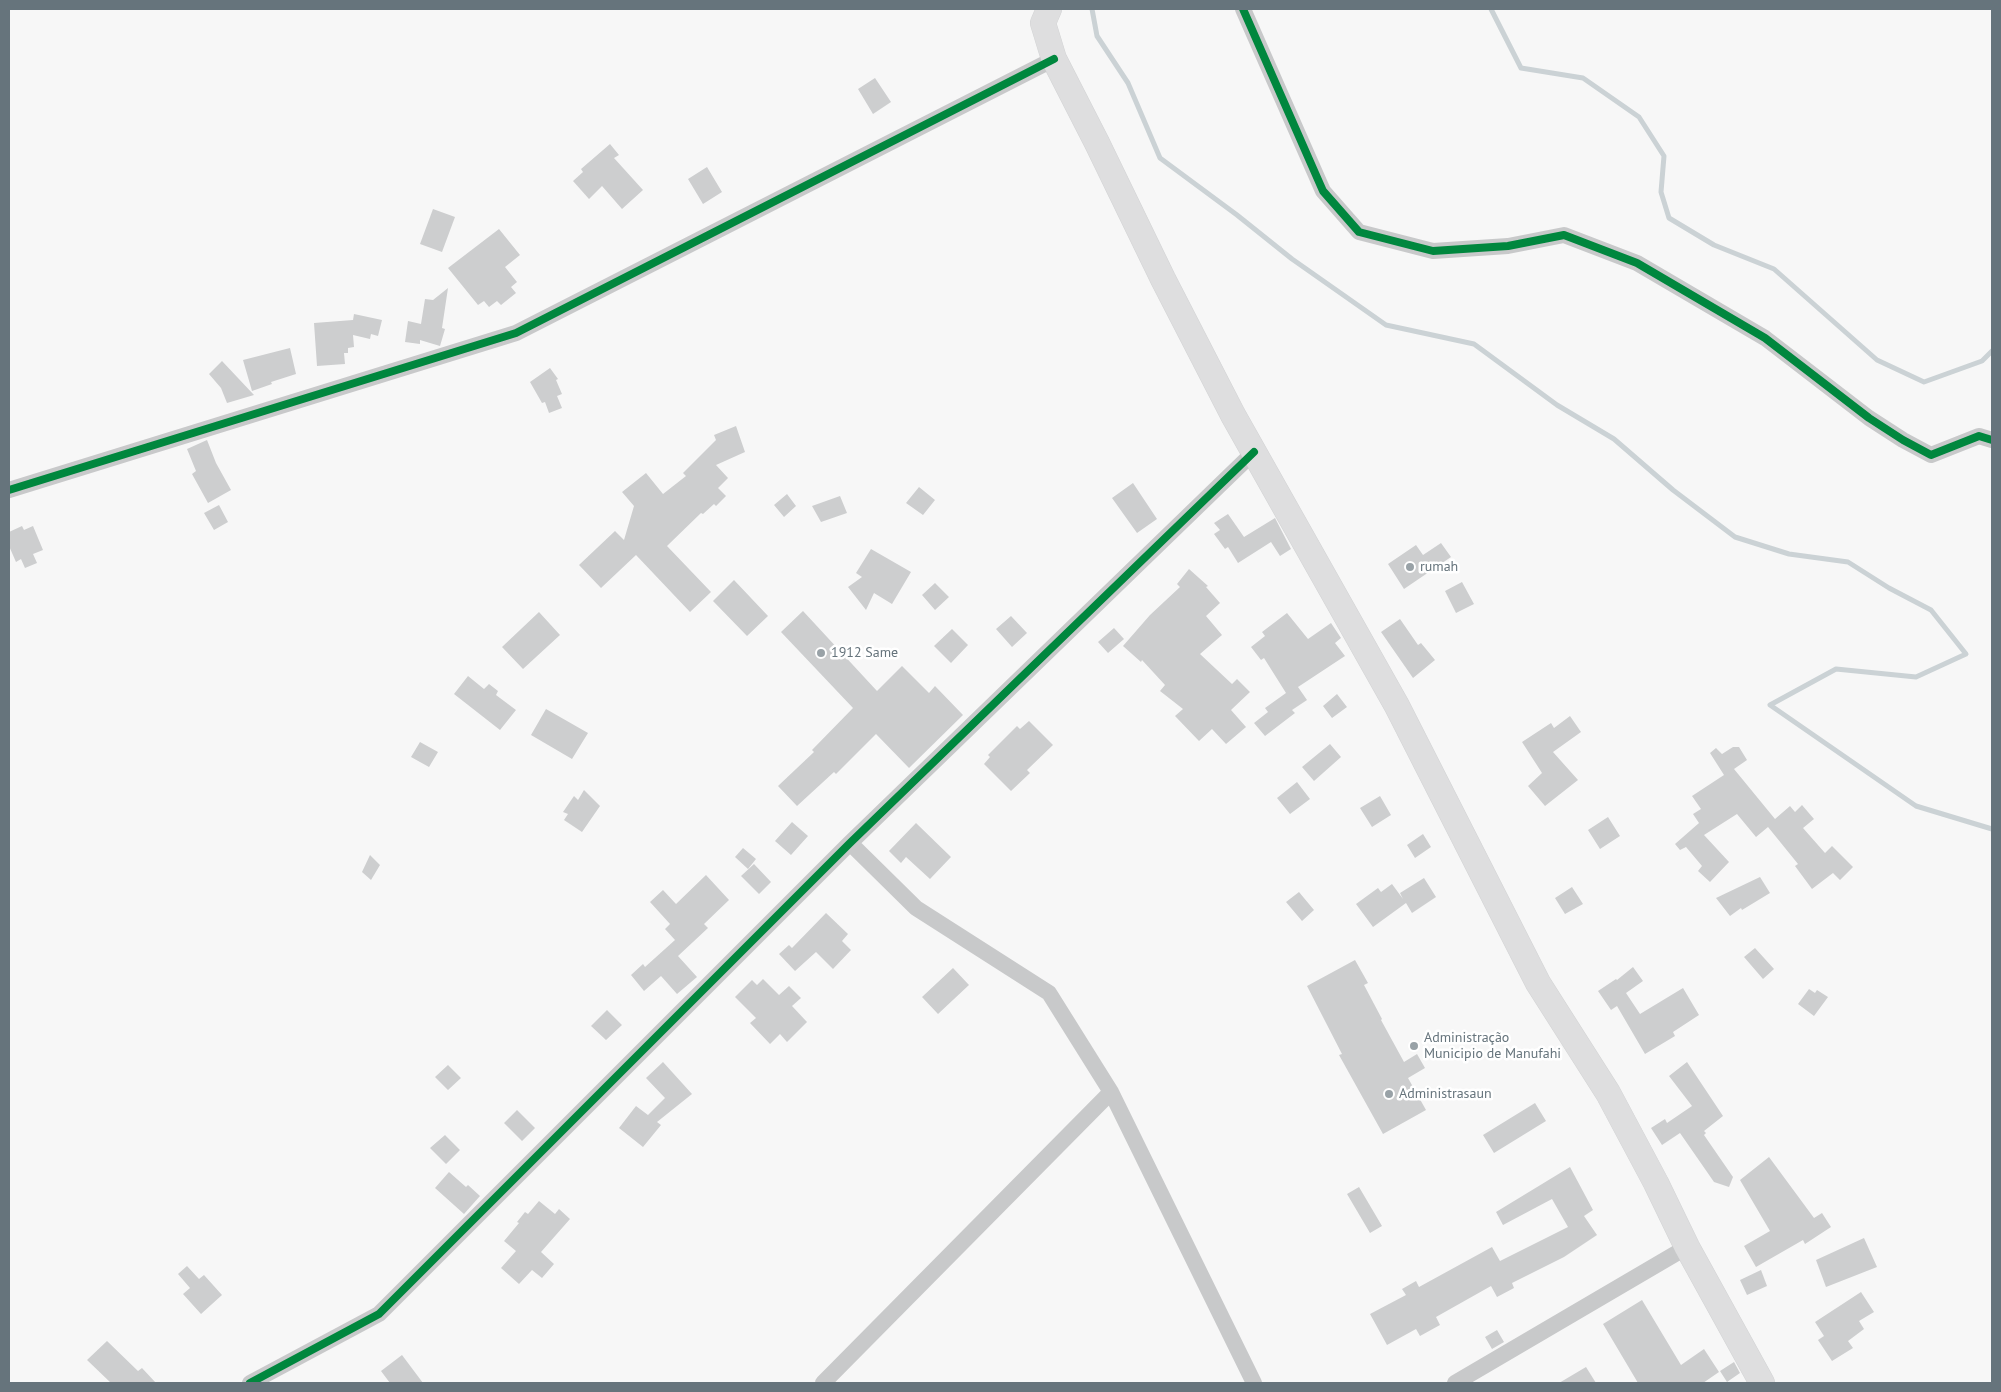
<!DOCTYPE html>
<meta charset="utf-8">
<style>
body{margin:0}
#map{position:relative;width:2001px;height:1392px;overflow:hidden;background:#f7f7f7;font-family:"PT Sans",sans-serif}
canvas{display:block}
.frame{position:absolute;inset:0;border:10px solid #66747c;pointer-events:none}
</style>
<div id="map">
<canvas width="2001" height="1392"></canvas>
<div class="frame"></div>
</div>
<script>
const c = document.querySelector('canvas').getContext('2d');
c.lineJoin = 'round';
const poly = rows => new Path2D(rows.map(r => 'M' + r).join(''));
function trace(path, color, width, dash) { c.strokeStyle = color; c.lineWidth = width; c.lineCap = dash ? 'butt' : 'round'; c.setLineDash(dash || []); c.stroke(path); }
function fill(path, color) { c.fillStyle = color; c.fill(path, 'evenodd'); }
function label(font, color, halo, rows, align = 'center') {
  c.font = font + ' "PT Sans",sans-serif'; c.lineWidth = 5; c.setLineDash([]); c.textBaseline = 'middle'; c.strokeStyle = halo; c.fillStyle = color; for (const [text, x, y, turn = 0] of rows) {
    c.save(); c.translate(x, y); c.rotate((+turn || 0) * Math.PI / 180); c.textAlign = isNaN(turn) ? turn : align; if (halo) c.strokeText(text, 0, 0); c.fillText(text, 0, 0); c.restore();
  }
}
const stream = poly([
 [1092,9,1097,36,1128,83,1160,158,1237,215,1292,259,1386,325,1474,344,1557,405,1614,439,1673,490,1735,537,1789,554,1848,562,1889,588,1931,610,1966,654,1916,677,1836,669,1770,705,1916,806,1992,829],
 [1491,9,1521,68,1583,78,1639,117,1664,156,1661,192,1669,218,1714,245,1774,269,1877,360,1924,382,1982,361,1992,351]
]);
const building = poly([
 [875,78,891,102,873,114,858,89],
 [610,144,619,155,614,158,643,190,622,209,602,186,589,199,573,181,583,172,581,169],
 [707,167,722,192,703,204,688,179],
 [433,209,455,217,442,252,420,244],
 [499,229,520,255,505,267,517,282,511,287,516,293,501,305,497,301,489,307,484,301,478,305,448,268],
 [448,288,442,328,445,329,440,346,420,340,420,344,405,342,408,321,421,324,425,299,433,300],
 [354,314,382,320,378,336,371,334,370,339,353,335,354,347,348,348,348,353,344,353,345,364,317,366,314,323,353,320],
 [290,348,296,374,271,382,272,384,252,391,243,360],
 [222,361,254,395,227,403,221,388,209,374],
 [550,368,558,379,556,380,562,394,557,396,562,408,549,413,545,402,542,403,530,382],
 [736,426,745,452,716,465,728,478,718,488,726,496,716,506,714,504,703,514,701,513,667,546,711,592,690,612,636,555,601,588,579,565,615,531,624,540,634,506,622,492,646,473,663,494,686,476,683,473,716,440,714,435],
 [207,440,216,463,231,490,208,503,192,474,196,471,187,449],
 [1133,483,1157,519,1137,533,1112,498],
 [919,487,935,500,923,515,906,503],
 [787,494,796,506,784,517,774,505],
 [840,496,847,513,821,522,812,506],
 [219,505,228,522,214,530,204,513],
 [1228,514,1244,537,1275,518,1291,549,1280,556,1271,542,1238,563,1228,547,1225,549,1214,534,1220,530,1214,523],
 [22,526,24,530,33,526,43,550,33,554,37,563,25,568,21,559,16,562,9,546,9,532],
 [1441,543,1451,557,1404,589,1388,564,1416,545,1423,555],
 [871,549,911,572,892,604,874,593,866,610,848,587,862,577,856,573],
 [1189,569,1208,586,1206,587,1220,603,1206,616,1222,635,1200,654,1232,684,1237,679,1250,692,1231,710,1246,727,1226,744,1212,729,1199,741,1175,716,1183,709,1160,691,1165,685,1142,660,1141,662,1123,646,1150,615,1180,587,1177,584],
 [734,580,768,616,747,636,713,601],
 [1462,582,1474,604,1456,613,1445,591],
 [935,583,949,597,935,610,922,595],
 [803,611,877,691,902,666,929,693,935,686,963,715,909,768,876,734,836,774,834,772,797,806,778,786,814,752,812,750,853,708,781,632],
 [539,612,560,635,523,669,502,647],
 [1287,613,1308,639,1331,623,1341,638,1335,643,1345,656,1298,687,1307,700,1292,710,1295,713,1265,736,1254,723,1268,712,1265,708,1286,693,1264,658,1261,660,1251,647,1265,636,1262,632],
 [1011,616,1027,633,1012,647,996,629],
 [1400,619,1418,645,1421,643,1435,660,1413,678,1381,632],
 [1114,628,1124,639,1108,653,1098,642],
 [952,629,968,645,951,663,934,646],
 [468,676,484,689,489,684,498,691,496,695,516,710,500,730,454,694],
 [1337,694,1347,707,1332,718,1323,706],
 [546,709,588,733,572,759,531,735],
 [1570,716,1581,732,1553,752,1578,780,1545,806,1528,786,1542,773,1522,742,1551,723,1554,728],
 [1029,721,1053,745,1027,770,1030,773,1011,791,984,764,990,757,988,755,1017,726,1020,729],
 [420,742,438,752,429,767,411,757],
 [1330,744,1341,757,1314,781,1302,767],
 [1733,747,1739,747,1747,760,1734,769,1775,819,1790,806,1795,812,1802,805,1814,819,1803,828,1825,853,1832,846,1853,867,1840,880,1833,873,1812,889,1795,866,1798,864,1768,827,1756,837,1737,814,1704,835,1729,862,1710,882,1698,871,1702,866,1686,847,1680,850,1675,844,1699,823,1693,814,1701,809,1692,796,1724,775,1710,753,1716,748,1722,754],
 [1297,782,1310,799,1290,814,1277,798],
 [584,790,600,806,582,832,564,820,568,814,563,812,574,796,578,800],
 [1380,796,1391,815,1372,827,1360,808],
 [1608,817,1620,836,1600,849,1588,830],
 [792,822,808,836,791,855,775,841],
 [916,823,951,857,930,879,906,857,901,863,889,851],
 [1423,834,1431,847,1415,858,1407,845],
 [743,848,756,859,748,869,735,857],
 [370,855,380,865,371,880,362,872],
 [754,864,771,882,759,894,741,876],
 [706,875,729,900,704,924,708,928,678,956,697,977,677,994,661,976,644,991,631,975,643,964,645,967,675,940,665,929,670,924,650,902,663,890,676,904],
 [1760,877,1770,893,1742,910,1741,908,1730,916,1716,898],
 [1424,878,1436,897,1412,913,1406,903,1373,927,1356,904,1378,888,1381,892,1392,884,1403,899,1400,893],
 [1572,887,1583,904,1565,914,1555,898],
 [1299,892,1314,910,1302,921,1286,902],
 [826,913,848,934,842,941,851,950,833,969,816,952,795,971,779,954,789,945,792,948],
 [1755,948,1774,969,1763,979,1744,957],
 [1355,960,1368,983,1364,985,1382,1019,1381,1020,1404,1062,1417,1054,1425,1068,1408,1078,1426,1110,1383,1134,1339,1055,1342,1054,1307,986],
 [1633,967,1643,981,1626,993,1640,1014,1683,988,1699,1015,1673,1032,1675,1036,1645,1054,1617,1006,1611,1010,1598,991,1616,979,1617,980],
 [953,968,969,985,938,1014,922,997],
 [763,979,779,995,789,986,801,998,792,1006,807,1022,787,1042,780,1034,770,1044,750,1023,756,1018,735,997,752,980,757,985],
 [1809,989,1815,993,1817,990,1828,997,1814,1016,1798,1004],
 [607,1010,622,1025,606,1040,591,1026],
 [663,1062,692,1094,657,1122,661,1125,643,1147,619,1128,636,1106,648,1115,665,1098,646,1078],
 [1687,1062,1723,1116,1704,1131,1706,1133,1704,1135,1733,1177,1729,1187,1714,1182,1680,1133,1662,1145,1651,1128,1665,1119,1667,1123,1692,1106,1669,1076],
 [448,1065,461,1078,448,1090,435,1077],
 [1535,1103,1546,1121,1494,1153,1483,1135],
 [517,1110,535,1128,522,1141,504,1123],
 [445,1135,460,1150,446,1164,430,1148],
 [1769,1157,1814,1218,1822,1213,1831,1227,1805,1244,1803,1240,1756,1267,1744,1246,1770,1231,1740,1180],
 [1570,1167,1593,1210,1584,1216,1597,1235,1564,1257,1512,1283,1514,1288,1497,1297,1491,1286,1436,1317,1440,1325,1420,1336,1416,1329,1387,1345,1370,1314,1406,1295,1402,1289,1416,1281,1419,1287,1492,1247,1500,1261,1568,1227,1552,1199,1503,1225,1496,1212],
 [449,1172,466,1187,468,1185,480,1196,464,1214,435,1188],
 [1359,1187,1382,1226,1370,1233,1347,1194],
 [539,1201,555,1214,559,1209,570,1219,541,1252,554,1264,542,1278,532,1270,519,1284,501,1268,516,1251,504,1241,519,1223,517,1222,525,1212,528,1214],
 [1864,1238,1877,1267,1826,1287,1816,1260],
 [187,1266,199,1279,204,1275,222,1295,201,1314,183,1294,190,1288,178,1274],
 [1761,1270,1767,1286,1747,1295,1740,1280],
 [1861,1292,1874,1312,1859,1321,1864,1329,1848,1341,1853,1348,1832,1361,1818,1340,1824,1336,1815,1322],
 [1642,1300,1681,1365,1704,1349,1719,1372,1703,1383,1638,1383,1603,1324],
 [1497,1330,1504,1342,1492,1349,1485,1337],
 [107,1341,138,1371,142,1368,156,1383,111,1383,87,1360],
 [402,1355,423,1383,390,1383,381,1371],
 [1734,1362,1740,1373,1727,1382,1720,1371],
 [1586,1367,1596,1383,1559,1383]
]);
const street = poly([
 [1243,9,1323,191,1359,232,1433,251,1508,246,1564,235,1637,263,1765,338,1869,418,1903,440,1931,455,1979,436,1992,440],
 [9,490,516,333,1054,59],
 [850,843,916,908,1049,993,1111,1092,1254,1383],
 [250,1383,379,1314,850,843,1254,452],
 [823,1383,1111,1092],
 [1455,1383,1687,1247]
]);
const primary = poly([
 [1049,9,1043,23,1054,59,1097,143,1163,279,1233,415,1397,706,1538,983,1608,1093,1656,1183,1687,1247,1762,1383]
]);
const cycleway = poly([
 [1243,9,1323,191,1359,232,1433,251,1508,246,1564,235,1637,263,1765,338,1869,418,1903,440,1931,455,1979,436,1992,440],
 [9,490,516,333,1054,59],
 [250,1383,379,1314,850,843,1254,452]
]);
const markers = [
 [1410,567,5,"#99a2a7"],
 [821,653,5,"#99a2a7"],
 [1414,1046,5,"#99a2a7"],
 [1389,1094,5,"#99a2a7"]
];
const poiNames = [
 ["rumah",1420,567],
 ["1912 Same",831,653],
 ["Administração",1424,1038],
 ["Municipio de Manufahi",1424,1054],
 ["Administrasaun",1399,1094]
];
trace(stream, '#cbd2d5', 5);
fill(building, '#cdcecf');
trace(primary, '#d2d3d4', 26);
trace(street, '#c8c9ca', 16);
trace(primary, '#dededf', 25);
trace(cycleway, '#00873e', 8);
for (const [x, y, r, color] of markers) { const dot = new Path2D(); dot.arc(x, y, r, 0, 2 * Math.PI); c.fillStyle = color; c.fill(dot); trace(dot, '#fff', 2); }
label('14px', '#66747c', '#fff', poiNames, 'left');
</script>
